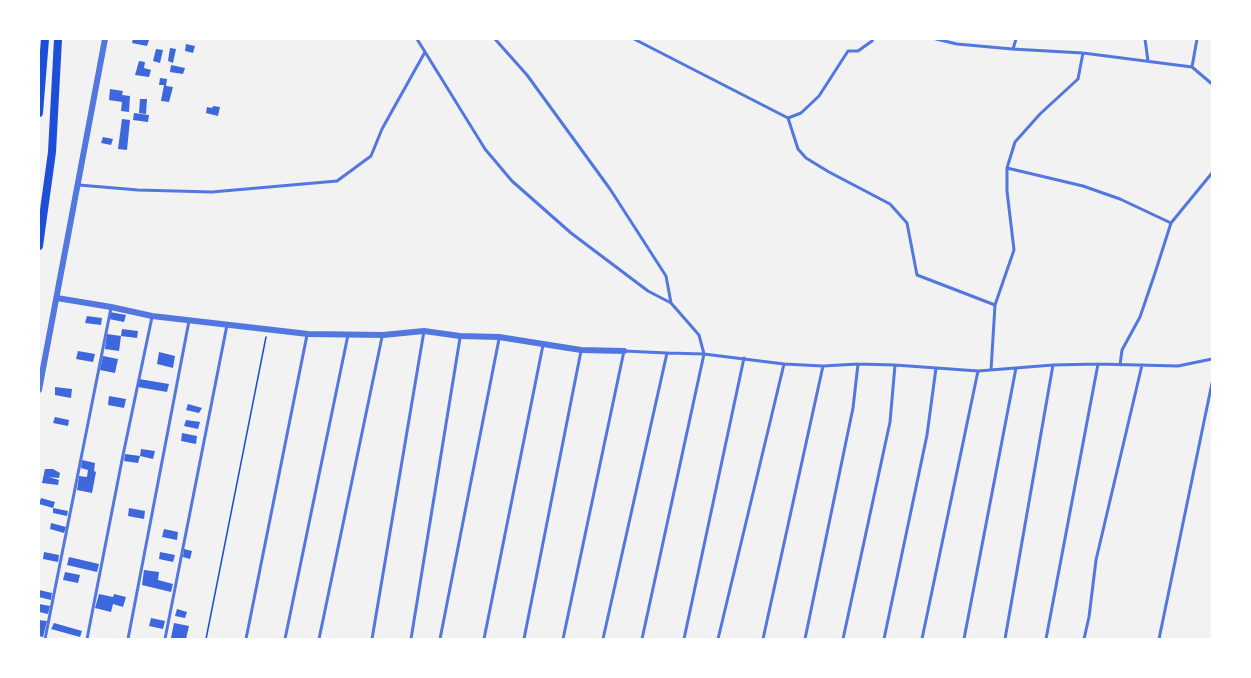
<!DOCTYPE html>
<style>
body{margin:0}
#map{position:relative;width:1251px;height:678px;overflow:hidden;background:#f2f2f2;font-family:Arial,sans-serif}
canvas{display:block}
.frame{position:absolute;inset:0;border:40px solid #fff;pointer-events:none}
</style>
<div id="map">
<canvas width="1251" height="678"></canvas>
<div class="frame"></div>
</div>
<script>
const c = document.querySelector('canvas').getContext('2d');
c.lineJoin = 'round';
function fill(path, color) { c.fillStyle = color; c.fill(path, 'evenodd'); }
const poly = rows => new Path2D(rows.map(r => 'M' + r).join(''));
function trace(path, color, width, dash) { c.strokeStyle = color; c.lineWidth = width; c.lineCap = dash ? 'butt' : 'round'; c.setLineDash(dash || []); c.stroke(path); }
const building = poly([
 [133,39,149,40,147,46,132,43],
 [186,44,195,46,193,53,185,51],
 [170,48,176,49,173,63,168,61],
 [156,49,163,50,160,63,153,61],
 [139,61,145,62,144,68,151,70,149,77,135,75],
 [171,65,185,68,183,74,170,72],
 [160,78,167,79,166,86,173,87,169,102,161,101,164,85,159,85],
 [110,89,123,91,122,95,130,96,129,112,121,111,122,102,109,100],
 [140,99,147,99,146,114,139,113],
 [213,106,220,107,218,116,206,113,207,107,212,108],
 [134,113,149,115,148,122,133,120],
 [122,119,130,120,127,150,118,149],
 [103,137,113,139,111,145,101,143],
 [110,312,126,315,124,322,109,319],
 [87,316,102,318,101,325,85,323],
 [122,329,138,331,137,338,121,336],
 [107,334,121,336,119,351,105,349],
 [78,351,95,354,93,362,76,359],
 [159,352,175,356,173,368,157,364],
 [103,356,118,359,115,373,100,370],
 [139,379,169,384,167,392,138,387],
 [55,387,72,389,71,398,55,395],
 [109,396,126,399,124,408,108,405],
 [188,404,202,408,199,413,186,410],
 [55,417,69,420,68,426,53,423],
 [186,420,200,422,198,429,184,426],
 [182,433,197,436,196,444,181,441],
 [141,449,155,451,153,459,140,456,138,463,124,461,125,454,140,456],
 [82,460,95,463,94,471,96,472,92,493,77,490,79,476,87,477,88,470,81,468],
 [45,469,53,469,60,473,59,478,49,477,59,480,58,485,42,483],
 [41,498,55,502,53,508,39,504],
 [53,508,68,511,67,516,53,513],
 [129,508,145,511,144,519,128,516],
 [51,523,66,527,64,533,50,529],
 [164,529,178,532,177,540,162,537],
 [184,549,192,551,190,559,183,557],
 [44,552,59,555,58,562,43,559],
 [160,552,175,555,173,562,159,559],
 [69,557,99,564,97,572,67,565],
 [144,570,159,572,158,580,173,584,171,592,142,585],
 [65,572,80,575,78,583,63,580],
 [39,590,52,593,51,600,39,597],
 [99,594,113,597,114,594,126,597,123,607,113,604,111,612,95,608],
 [39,604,50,606,48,614,39,612],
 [177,609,187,612,185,618,175,616],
 [151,618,165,621,163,629,149,626],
 [39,620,47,621,43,637,39,636],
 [54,623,82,631,80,637,51,629],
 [174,623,189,626,186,639,171,638]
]);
const path = poly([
 [206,639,266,337]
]);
const service = poly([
 [417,39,485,149,512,181,571,233,648,291,671,303],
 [495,39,527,75,610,189,666,276,671,303,699,335,704,354,642,639],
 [634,39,788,118,801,113,819,96,848,51,858,51,872,41,873,39],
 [936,39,957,44,1012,49,1083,53,1192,67,1212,84],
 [1145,39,1148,61],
 [1013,49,1016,39],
 [1192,67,1197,39],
 [788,118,798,149,806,158,829,172,890,204,907,223,917,275,995,305],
 [1007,168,1083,186,1120,199,1171,223],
 [79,185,138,190,212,192,337,181,371,156,382,129,425,52],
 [1120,365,1122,350,1140,317,1155,273,1171,223,1212,173],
 [991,370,995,305,1014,250,1007,191,1007,168,1015,142,1040,114,1078,79,1083,53],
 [45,639,111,308],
 [87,639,122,460,152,317],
 [128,639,189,321],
 [165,639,227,325],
 [246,639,307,335],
 [285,639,348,335],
 [319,639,382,337],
 [372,639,424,331],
 [411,639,460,338],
 [440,639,499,339],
 [484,639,543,345],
 [524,639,581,351],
 [563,639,624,351,667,353,704,354,784,364,823,366,858,364,895,365,978,371,1053,365,1098,364,1178,366,1212,359],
 [603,639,667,353],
 [684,639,744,358],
 [718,639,784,364],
 [763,639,823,366],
 [805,639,853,408,858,364],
 [843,639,890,422,895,365],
 [884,639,927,435,936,368],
 [922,639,978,371],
 [964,639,1016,368],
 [1005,639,1053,365],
 [1046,639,1098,364],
 [1084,639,1089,617,1096,560,1142,365],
 [1159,639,1212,383]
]);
const minor = poly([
 [57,298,111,307,152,316,308,334,383,335,424,331,460,336,499,337,581,350,624,351],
 [39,390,105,39]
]);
const secondary = poly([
 [39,113,45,39],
 [39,246,52,152,58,39]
]);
fill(building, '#3d67dc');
trace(path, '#1d4ed8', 1.5);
trace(service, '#5277de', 3);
trace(minor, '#5277de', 6);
trace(secondary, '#1d4ed8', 8);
</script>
